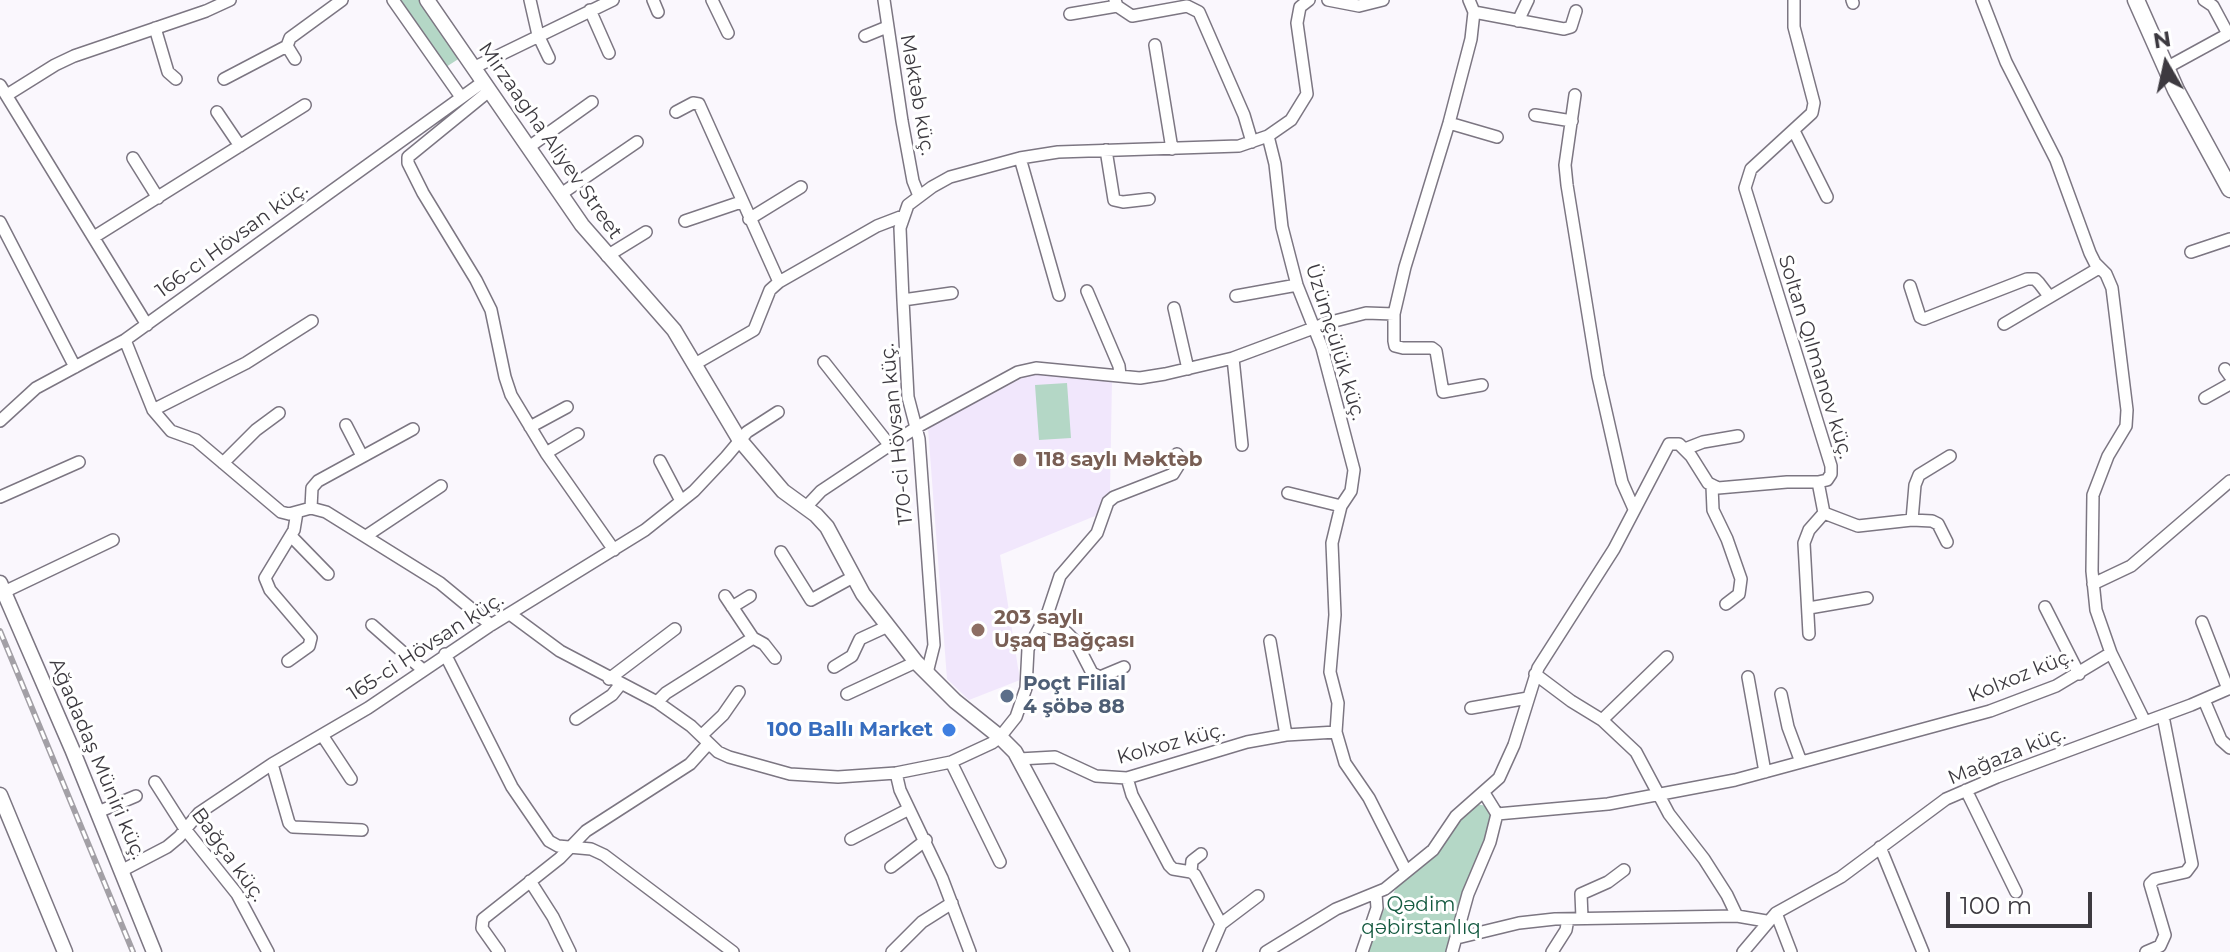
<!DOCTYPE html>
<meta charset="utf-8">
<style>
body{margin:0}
#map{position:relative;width:2230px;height:952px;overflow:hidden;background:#faf7fd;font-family:Montserrat,sans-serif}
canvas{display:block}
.north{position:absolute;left:2126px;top:24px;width:80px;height:80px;-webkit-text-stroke:6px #fff;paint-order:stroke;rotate:351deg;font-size:22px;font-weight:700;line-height:32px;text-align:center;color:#3d3a40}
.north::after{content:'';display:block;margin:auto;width:28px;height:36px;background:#3d3a40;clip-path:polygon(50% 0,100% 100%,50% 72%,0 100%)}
.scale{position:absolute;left:1946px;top:892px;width:146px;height:36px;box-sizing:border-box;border:4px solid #3d3a40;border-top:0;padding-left:10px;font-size:24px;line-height:28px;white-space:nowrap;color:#3d3a40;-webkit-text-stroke:6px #fff;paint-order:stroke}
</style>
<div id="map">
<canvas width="2230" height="952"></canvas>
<div class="north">N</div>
<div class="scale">100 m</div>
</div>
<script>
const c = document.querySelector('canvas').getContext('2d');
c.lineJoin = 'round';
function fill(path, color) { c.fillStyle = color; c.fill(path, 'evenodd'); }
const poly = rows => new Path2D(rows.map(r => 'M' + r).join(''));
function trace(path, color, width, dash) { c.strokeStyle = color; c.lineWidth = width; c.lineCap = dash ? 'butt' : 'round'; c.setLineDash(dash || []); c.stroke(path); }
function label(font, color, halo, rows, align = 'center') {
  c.font = font + ' Montserrat,sans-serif'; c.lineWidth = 6; c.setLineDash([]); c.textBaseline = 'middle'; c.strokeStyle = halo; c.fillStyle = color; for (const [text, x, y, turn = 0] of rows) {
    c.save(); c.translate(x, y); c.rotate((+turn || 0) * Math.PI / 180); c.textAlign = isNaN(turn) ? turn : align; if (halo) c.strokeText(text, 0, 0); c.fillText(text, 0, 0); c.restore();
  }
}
const built = poly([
 [1037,373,1112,380,1110,492,1095,516,1000,555,1020,680,969,700,947,679,928,428,1024,377]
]);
const green = poly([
 [401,0,420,0,460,58,446,67],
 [1067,383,1071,438,1039,440,1035,385],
 [1476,804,1487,806,1492,814,1491,827,1449,952,1366,952,1386,905,1399,884,1441,848,1458,817]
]);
const minor = poly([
 [393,0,461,97],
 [530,0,538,35,549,58],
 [653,0,658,12],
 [712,0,728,33],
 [884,0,902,121,913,181,919,196],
 [1115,0,1117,6,1132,16,1187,6,1199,12,1244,115,1252,142],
 [1328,0,1359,6,1383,0],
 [1469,0,1474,12,1471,39,1449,123,1405,267,1394,314,1394,341,1395,346,1403,348,1432,348,1436,351,1443,392,1482,385],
 [1852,0,1853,3],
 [2204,0,2213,6,2228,34],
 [590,10,609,53],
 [1474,12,1564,29,1571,27,1576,11],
 [1070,14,1117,6],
 [1518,21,1528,0],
 [155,28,168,72,176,79],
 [865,36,887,27],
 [1155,45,1172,149],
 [287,46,295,59],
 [473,68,613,0],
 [2166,68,2230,33],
 [224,79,287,46,290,38,342,0],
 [0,85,147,325],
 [489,91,408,157,408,163,423,193,476,280,491,310,505,377,511,395,546,453,614,550],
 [7,95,55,65,74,56,206,11,230,0],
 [1575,95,1565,165,1567,185,1598,376,1622,482,1634,509],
 [217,112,240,146],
 [676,112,693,103,699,104,779,282],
 [1535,115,1572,121],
 [1449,123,1497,137],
 [1794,131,1827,197],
 [1268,136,1275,164,1282,227,1297,285,1322,348,1354,470,1351,491,1341,506,1332,543,1335,615,1330,672,1338,703,1336,732,1345,763,1369,798,1406,871],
 [529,147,592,102],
 [1106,150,1114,200,1123,202,1149,199],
 [133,158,158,198],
 [1020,158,1059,295],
 [561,194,637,142],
 [749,219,801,187],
 [685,221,741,202],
 [0,222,75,367],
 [94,237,305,105],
 [2191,252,2230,239],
 [607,256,646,232],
 [1910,286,1920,317,1924,319,2027,279,2035,279,2039,283,2049,296],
 [1087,291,1119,366,1120,375],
 [1236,296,1297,285],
 [903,300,952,293],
 [1174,308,1188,369],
 [2004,324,2099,268],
 [125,340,153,410,171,431,196,440,281,512,289,514,311,508,326,512,440,583,491,625],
 [1233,358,1242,445],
 [824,362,891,447],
 [695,364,754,330,770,290,779,282,877,226,903,216],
 [2225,369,2230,376],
 [2205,398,2230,384],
 [153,410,246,363,312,321],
 [0,421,36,388,125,340,483,82],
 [346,425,362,456],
 [530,427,567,407],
 [1685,449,1703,442,1738,436],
 [546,453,578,434],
 [660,461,681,501],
 [223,463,256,430,279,413],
 [1818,482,1824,513,1858,526,1912,520,1932,521,1938,524,1947,542],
 [1712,486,1713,510,1727,539,1741,579,1739,594,1726,604],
 [1288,493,1341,506],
 [0,497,79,462],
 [806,507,821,491,917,427,1018,372,1036,368,1140,378,1165,374,1233,358,1327,323,1366,313,1394,314],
 [311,508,312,488,318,481,413,429],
 [1912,520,1915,485,1919,475,1950,456],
 [291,536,328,574],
 [366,536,441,486],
 [781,552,811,600,853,577],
 [2093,584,2131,566,2230,481],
 [4,592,113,540],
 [732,607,750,596],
 [2045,607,2079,674],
 [1809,608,1867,598],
 [510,614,560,651,657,702,691,726,718,752,729,757,790,774,838,777,896,773,951,762,992,743,1000,737,1016,717,1026,688,1028,649,1048,612,1060,576,1097,533,1108,502,1114,497,1173,474,1178,466,1177,454],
 [2202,622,2228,689],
 [372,625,423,670],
 [1041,626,1066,632,1076,642,1092,673,1100,677,1124,667],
 [1809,634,1804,543,1809,530,1824,513],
 [753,638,764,644,775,658],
 [1270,641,1286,735],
 [2111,653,2145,722],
 [445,654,512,787,549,841,558,846,591,849,604,855,733,952],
 [288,661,309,646,311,638,270,590,265,578,294,530,297,512],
 [834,667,852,656,860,639,886,627],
 [927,673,934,645,919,439,908,397,903,300,900,228,908,205,932,187,950,177,1020,158,1058,152,1239,146,1268,136,1291,120,1307,94,1297,23,1300,7,1309,0],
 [1535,674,1571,701,1602,720,1636,752,1669,814,1704,859,1727,895,1737,916],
 [1748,677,1765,772],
 [609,679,675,629],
 [847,694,916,662],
 [1781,694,1788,727,1801,762],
 [2204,700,2221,740,2230,748],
 [657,702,666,693,753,638,725,596],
 [1471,708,1528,698],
 [576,719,612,695,620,685],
 [1602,720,1667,657],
 [322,735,351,779],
 [702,735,723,715,739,692],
 [1019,759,1055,757,1096,776,1127,778,1247,742,1286,735,1336,732],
 [951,762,1000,862],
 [272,764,289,823,293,827,362,830],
 [896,773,900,790,942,878,970,952],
 [1127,778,1132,795,1169,865,1173,869,1191,872,1195,875,1221,924,1209,952],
 [155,782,185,829,237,894,268,952],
 [1966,790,2016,892],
 [1484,793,1497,814],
 [98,812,136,796],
 [851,839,909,809],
 [1880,847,1923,952],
 [891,867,926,840],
 [121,871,167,847,179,837,199,813,272,764,368,708,491,625,645,530,694,491,726,457,747,432,778,412],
 [1191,872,1192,861,1201,854],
 [530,881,553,917,570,952],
 [1776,913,1791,952],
 [1582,918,1581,894,1608,882,1624,870],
 [1221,924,1258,896],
 [1457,938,1519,923,1555,919,1737,916,1766,921],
 [499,952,482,928,483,919,560,858,586,831,690,764,708,744],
 [892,952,922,922,952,903],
 [1266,952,1336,909,1385,889,1433,850,1456,816,1499,778,1514,745,1538,668,1614,549,1669,444,1679,444,1691,456,1708,483,1718,488,1787,482,1818,482,1827,480,1831,474,1831,466,1745,188,1751,169,1812,113,1814,103,1794,27,1794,0],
 [1362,952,1377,908,1376,894],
 [1452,952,1468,894,1490,842,1497,814,1608,804,1735,780,1990,711,2056,686,2111,653,2096,610,2092,571,2093,495,2108,456,2126,426,2127,410,2112,288,2106,274,2095,263,2090,253,2056,160,2006,62,1982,0],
 [1552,952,1566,930,1568,919],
 [1743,952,1776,913,1841,877,1946,799,1997,777,2191,705,2230,688],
 [2146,952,2160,946,2165,935,2150,884,2155,879,2186,872,2192,864,2163,716]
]);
const tertiary = poly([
 [427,0,582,225,674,330,739,439,783,491,816,515,827,527,863,594,916,662,955,701,1000,737,1015,752,1122,952],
 [0,583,72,749,154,952],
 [0,795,65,952]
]);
const secondary = poly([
 [2136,0,2176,90,2230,189]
]);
const rail = poly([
 [0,631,133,952]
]);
const markers = [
 [1020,460,8,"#8d6e63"],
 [978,630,8,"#8d6e63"],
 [1007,696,8,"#5c6f8a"],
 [949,730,8,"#3f7fe0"]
];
const streetNames = [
 ["Məktəb küç.",917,95,80],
 ["Mirzaagha Aliyev Street",550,141,55],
 ["166-cı Hövsan küç.",232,240,-36],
 ["Üzümçülük küç.",1335,342,73],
 ["Soltan Qılmanov küç.",1815,357,73],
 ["170-ci Hövsan küç.",897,434,-96],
 ["165-ci Hövsan küç.",426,647,-33],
 ["Kolxoz küç.",2021,676,-22],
 ["Kolxoz küç.",1171,744,-15],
 ["Mağaza küç.",2007,756,-22],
 ["Ağadadaş Müniri küç.",97,759,67],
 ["Bağça küç.",228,855,54]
];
const educationNames = [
 ["118 saylı Məktəb",1036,460],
 ["203 saylı",994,618],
 ["Uşaq Bağçası",994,641]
];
const serviceNames = [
 ["Poçt Filial",1023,684],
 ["4 şöbə 88",1023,707]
];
const shopNames = [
 ["100 Ballı Market",933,730]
];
const parkNames = [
 ["Qədim",1421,905],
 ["qəbirstanlıq",1421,928]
];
fill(built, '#f1e7fc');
fill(green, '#b4d7c6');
trace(minor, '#7c7682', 14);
trace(tertiary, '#7c7682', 17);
trace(secondary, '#7c7682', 19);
trace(minor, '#fff', 11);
trace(tertiary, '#fff', 14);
trace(secondary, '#fff', 16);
trace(rail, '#a3a0a6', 6);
trace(rail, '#fff', 3, [9]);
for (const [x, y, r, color] of markers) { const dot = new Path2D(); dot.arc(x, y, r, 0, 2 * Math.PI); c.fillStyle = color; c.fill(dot); trace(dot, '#fff', 3); }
label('20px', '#3d3a40', '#fff', streetNames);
label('bold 20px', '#785e54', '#fff', educationNames, 'left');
label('bold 20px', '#4e5e75', '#fff', serviceNames, 'left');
label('bold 20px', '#366cbe', '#fff', shopNames, 'right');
label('20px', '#145a40', '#fff', parkNames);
</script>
